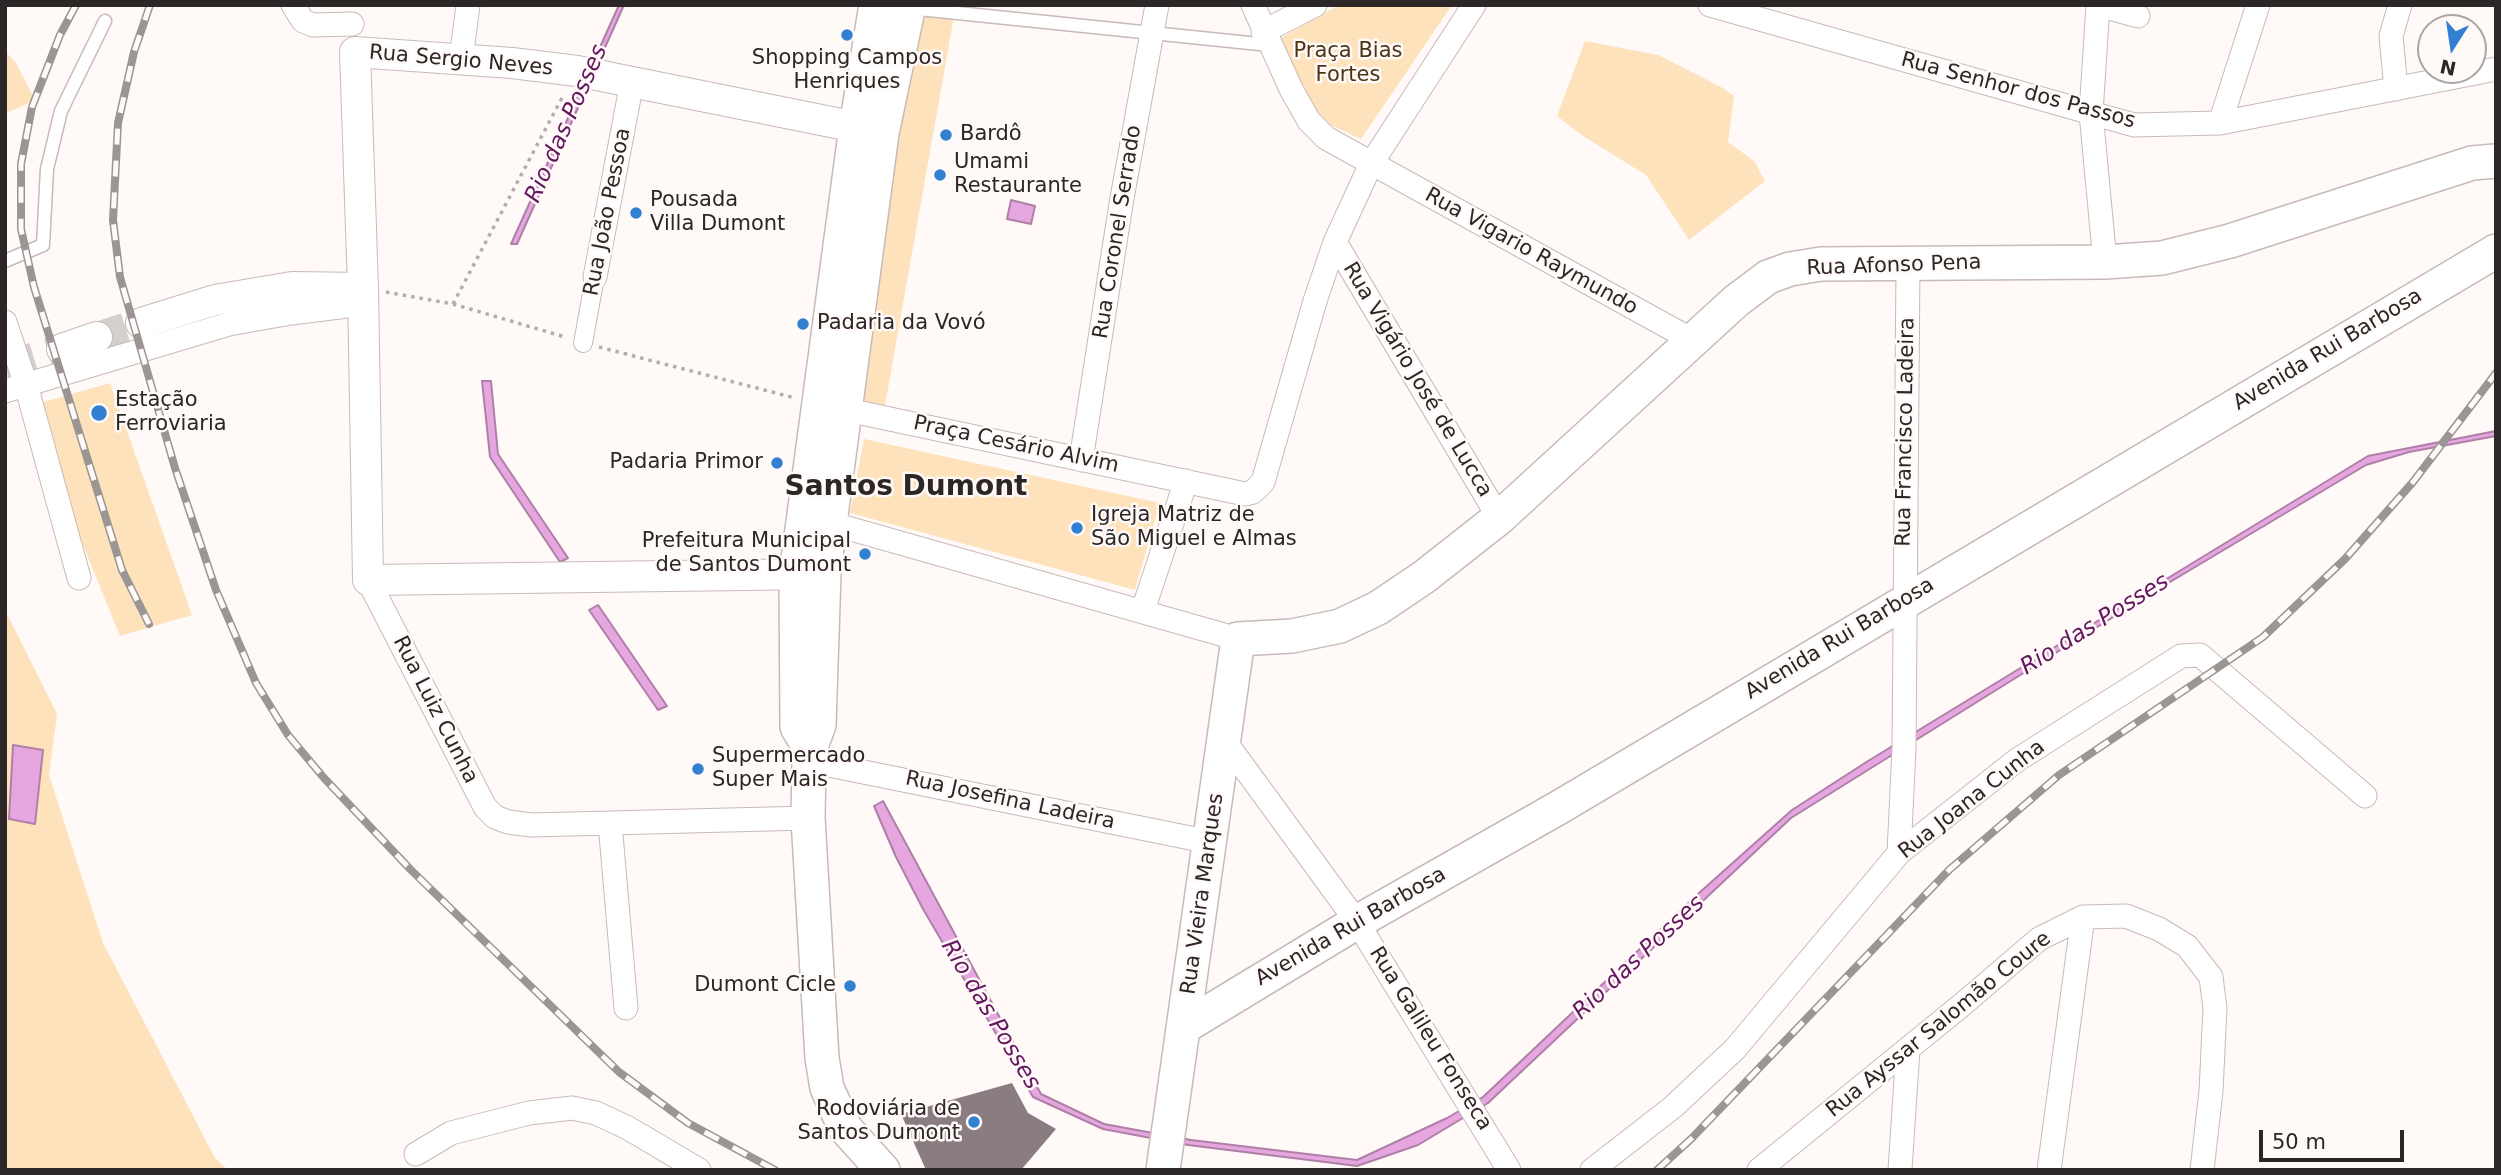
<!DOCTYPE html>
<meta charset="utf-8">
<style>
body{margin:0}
#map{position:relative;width:2501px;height:1175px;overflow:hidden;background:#fff9f8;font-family:"DejaVu Sans",sans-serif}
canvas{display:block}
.frame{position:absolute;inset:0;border:7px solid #2c2626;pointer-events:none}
.north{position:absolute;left:2417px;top:14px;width:70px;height:70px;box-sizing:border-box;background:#fff9f8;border:2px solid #aba5a4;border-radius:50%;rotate:192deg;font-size:19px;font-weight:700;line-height:28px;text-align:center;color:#2c2626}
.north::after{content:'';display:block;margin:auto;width:24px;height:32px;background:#3281d1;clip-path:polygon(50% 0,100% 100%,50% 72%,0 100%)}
.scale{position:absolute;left:2259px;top:1130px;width:145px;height:32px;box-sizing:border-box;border:4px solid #2c2626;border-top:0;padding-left:9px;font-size:21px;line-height:24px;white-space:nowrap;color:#2c2626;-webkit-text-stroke:5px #fff9f8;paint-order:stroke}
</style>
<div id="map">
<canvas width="2501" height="1175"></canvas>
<div class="frame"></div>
<div class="north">N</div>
<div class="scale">50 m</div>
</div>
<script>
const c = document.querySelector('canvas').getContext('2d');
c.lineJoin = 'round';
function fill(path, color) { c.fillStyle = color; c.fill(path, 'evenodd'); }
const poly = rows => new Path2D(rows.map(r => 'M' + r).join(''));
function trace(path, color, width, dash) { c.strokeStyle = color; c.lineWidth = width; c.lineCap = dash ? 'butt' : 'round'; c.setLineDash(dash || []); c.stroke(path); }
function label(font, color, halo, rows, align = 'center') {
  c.font = font + ' "DejaVu Sans",sans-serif'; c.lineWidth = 5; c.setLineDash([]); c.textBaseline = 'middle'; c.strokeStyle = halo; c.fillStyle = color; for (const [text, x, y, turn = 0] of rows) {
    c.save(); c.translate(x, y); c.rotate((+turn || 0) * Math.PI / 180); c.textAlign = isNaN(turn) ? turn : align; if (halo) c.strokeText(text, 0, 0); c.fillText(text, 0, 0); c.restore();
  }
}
const green = poly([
 [922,5,956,5,884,411,852,402],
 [1339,5,1452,5,1361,139,1324,122,1309,110,1281,38],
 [1585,41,1658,55,1721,87,1734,96,1728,142,1754,161,1765,181,1689,240,1646,175,1583,136,1557,116],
 [5,51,16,63,35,100,5,114],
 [110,383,192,615,120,636,27,407],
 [864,439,1160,503,1135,590,850,513],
 [5,610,57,714,49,775,103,943,215,1158,228,1170,5,1170]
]);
const water = poly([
 [619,5,624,5,517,244,511,244,619,5],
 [1011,200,1035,206,1031,224,1007,219,1011,200],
 [482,381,491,381,498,454,568,558,560,562,490,457,482,381],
 [2496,431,2496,436,2409,452,2366,465,2155,591,1791,818,1488,1103,1418,1145,1357,1166,1188,1145,1103,1129,1033,1097,923,909,896,857,874,806,883,801,1041,1094,1104,1124,1191,1140,1357,1160,1447,1118,1483,1097,1699,893,1792,810,1868,761,2368,456,2496,431],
 [598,605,667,706,658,710,589,610,598,605],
 [13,745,43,750,35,824,9,819,13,745]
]);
const building = poly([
 [1012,1083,1028,1113,1056,1129,1021,1170,926,1170,901,1114]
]);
const tertiaryTunnel = poly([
 [97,337,141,323],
 [5,366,62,349]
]);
const path = poly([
 [386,292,453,304,565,337],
 [453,304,564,94],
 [599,347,795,398]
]);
const service = poly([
 [909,8,1269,45],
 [5,261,43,245,47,169,61,111,105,21]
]);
const pedestrian = poly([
 [583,343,595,277]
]);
const minor = poly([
 [293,5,303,21,313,25,352,24],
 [1253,5,1291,89,1309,121,1326,138,1692,340],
 [1710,5,2134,125,2220,123,2496,69],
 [2098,5,2091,113,2105,262],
 [2098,5,2138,16],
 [1263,32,1315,5],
 [461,59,468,5],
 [2396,89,2391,36,2400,5],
 [2220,123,2258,5],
 [1335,242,1499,518],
 [595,277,632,82],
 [5,322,26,385,79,578],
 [5,391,229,324,291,313,363,304],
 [833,407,1245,494,1253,492,1263,482,1315,301,1335,242,1371,164,1474,5],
 [1081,460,1121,204,1157,5],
 [830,523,1238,639],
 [368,580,485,807,495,817,508,822,531,825,808,818],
 [1143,610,1186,481],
 [1224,740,1357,922,1509,1170],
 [809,761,1210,842],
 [610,823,626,1008],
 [1899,853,1904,749,1908,264],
 [416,1154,451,1133,529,1113,572,1108,596,1113,628,1128,699,1170],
 [1592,1170,1673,1107,1735,1049,1899,853,2017,760,2181,656,2200,655,2365,796],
 [1759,1170,1963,1004,2039,939,2083,917,2126,916,2159,929,2187,946,2211,977,2215,1008,2211,1091,2202,1170],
 [1900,1170,1908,1049],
 [2049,1170,2083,917]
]);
const tertiary = poly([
 [141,323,215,300,292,287,363,288],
 [62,349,97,337],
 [820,574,368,580,363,288,355,52,512,63,577,71,856,127]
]);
const secondary = poly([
 [805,740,797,727,796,574,856,127,876,5],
 [1184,1027,1357,922,1558,808,2496,251],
 [883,1170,845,1128,827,1088,822,1058,808,818,809,761,810,749,819,725,824,574,830,523,882,133,909,5],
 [1163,1170,1238,639,1292,636,1340,626,1378,608,1424,577,1499,518,1736,301,1768,277,1790,269,1821,264,2105,262,2162,258,2230,241,2472,163,2496,161]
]);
const rail = poly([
 [76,5,60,35,32,107,21,164,21,229,34,287,122,570,149,624],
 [150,5,134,52,118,123,113,220,120,277,175,468,216,590,256,683,288,735,324,778,411,870,619,1072,688,1123,775,1170],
 [1657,1170,1691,1139,1949,870,2059,775,2263,637,2345,559,2413,482,2496,373]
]);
const markers = [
 [847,35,7,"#3281d1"],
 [946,135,7,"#3281d1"],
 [940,175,7,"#3281d1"],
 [636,213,7,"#3281d1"],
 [803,324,7,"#3281d1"],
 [99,413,9,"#3281d1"],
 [777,463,7,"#3281d1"],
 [1077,528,7,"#3281d1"],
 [865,554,7,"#3281d1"],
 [698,769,7,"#3281d1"],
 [850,986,7,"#3281d1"],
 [974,1122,7,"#3281d1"]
];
const parkNames = [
 ["Praça Bias",1348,52],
 ["Fortes",1348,76]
];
const poiNames = [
 ["Shopping Campos",847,59,"center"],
 ["Henriques",847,83,"center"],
 ["Bardô",960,135],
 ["Umami",954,163],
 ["Restaurante",954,187],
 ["Pousada",650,201],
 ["Villa Dumont",650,225],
 ["Padaria da Vovó",817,324],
 ["Estação",115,401],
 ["Ferroviaria",115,425],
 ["Padaria Primor",763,463,"right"],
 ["Igreja Matriz de",1091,516],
 ["São Miguel e Almas",1091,540],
 ["Prefeitura Municipal",851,542,"right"],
 ["de Santos Dumont",851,566,"right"],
 ["Supermercado",712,757],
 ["Super Mais",712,781],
 ["Dumont Cicle",836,986,"right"],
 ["Rodoviária de",960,1110,"right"],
 ["Santos Dumont",960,1134,"right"]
];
const streetNames = [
 ["Rua Sergio Neves",461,61,5],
 ["Rua Senhor dos Passos",2018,91,15],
 ["Rua João Pessoa",608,212,-79],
 ["Rua Coronel Serrado",1118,232,-81],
 ["Rua Vigario Raymundo",1531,252,29],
 ["Rua Afonso Pena",1894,266,-2],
 ["Avenida Rui Barbosa",2328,350,-31],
 ["Rua Vigário José de Lucca",1417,380,59],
 ["Rua Francisco Ladeira",1906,432,-89],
 ["Praça Cesário Alvim",1016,445,12],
 ["Avenida Rui Barbosa",1840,639,-31],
 ["Rua Luiz Cunha",435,710,63],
 ["Rua Joana Cunha",1972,800,-38],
 ["Rua Josefina Ladeira",1010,801,12],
 ["Rua Vieira Marques",1203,894,-82],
 ["Avenida Rui Barbosa",1351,927,-30],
 ["Rua Ayssar Salomão Coure",1939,1025,-39],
 ["Rua Galileu Fonseca",1430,1039,58]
];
const waterNames = [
 ["Rio das Posses",567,124,-66],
 ["Rio das Posses",2095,625,-32],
 ["Rio das Posses",1639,958,-43],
 ["Rio das Posses",990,1015,59]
];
const districtNames = [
 ["Santos Dumont",906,488]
];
fill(green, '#fee2bc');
fill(water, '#e6a6df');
trace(water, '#ae80a8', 2);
fill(building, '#8a7d81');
trace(tertiaryTunnel, '#d5cfce', 30, [30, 15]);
trace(service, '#c8bab8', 15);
trace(pedestrian, '#c8bab8', 20);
trace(minor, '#c8bab8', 25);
trace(tertiary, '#c8bab8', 32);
trace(secondary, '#c8bab8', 36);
trace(path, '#b3adac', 3.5, [3.5, 5]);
trace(service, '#fff', 12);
trace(pedestrian, '#fff', 18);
trace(minor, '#fff', 23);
trace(tertiary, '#fff', 30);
trace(secondary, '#fff', 33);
trace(rail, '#9b9594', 8);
trace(rail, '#fff9f8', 5, [16]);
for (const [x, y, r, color] of markers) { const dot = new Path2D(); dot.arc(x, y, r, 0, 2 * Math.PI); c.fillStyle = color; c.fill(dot); trace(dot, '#fff9f8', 2.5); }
label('21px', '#4a3516', '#fff9f8', parkNames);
label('21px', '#2c2626', '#fff9f8', poiNames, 'left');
label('21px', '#2c2626', '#fff9f8', streetNames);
label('italic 23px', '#62175e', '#fff9f8', waterNames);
label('bold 28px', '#2c2626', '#fff9f8', districtNames);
</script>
